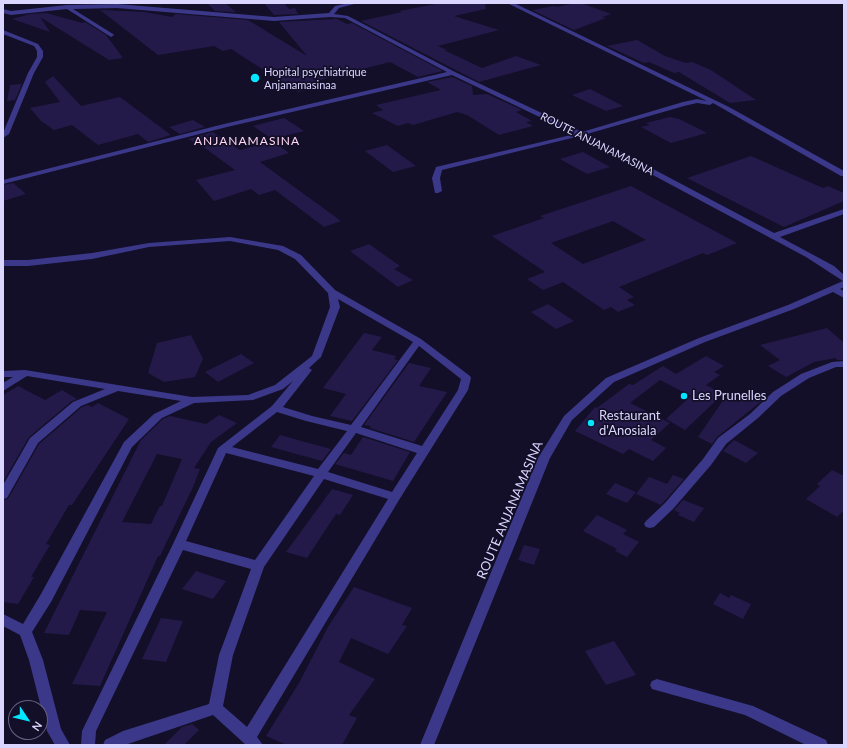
<!DOCTYPE html>
<style>
body{margin:0}
#map{position:relative;width:847px;height:748px;overflow:hidden;background:#130f28;font-family:Lato,sans-serif}
canvas{display:block}
.frame{position:absolute;inset:0;border:4px solid #dbd6ff;pointer-events:none}
.north{position:absolute;left:8px;top:700px;width:40px;height:40px;box-sizing:border-box;background:#130f28;border:1px solid #635f7e;border-radius:50%;rotate:125deg;font-size:11px;font-weight:700;line-height:16px;text-align:center;color:#dbd6ff}
.north::after{content:'';display:block;margin:auto;width:14px;height:18px;background:#02e6ff;clip-path:polygon(50% 0,100% 100%,50% 72%,0 100%)}
</style>
<div id="map">
<canvas width="847" height="748"></canvas>
<div class="frame"></div>
<div class="north">N</div>
</div>
<script>
const c = document.querySelector('canvas').getContext('2d');
c.lineJoin = 'round';
function fill(path, color) { c.fillStyle = color; c.fill(path, 'evenodd'); }
const poly = rows => new Path2D(rows.map(r => 'M' + r).join(''));
function trace(path, color, width, dash) { c.strokeStyle = color; c.lineWidth = width; c.lineCap = dash ? 'butt' : 'round'; c.setLineDash(dash || []); c.stroke(path); }
function label(font, color, halo, rows, align = 'center') {
  c.font = font + ' Lato,sans-serif'; c.lineWidth = 3.5; c.setLineDash([]); c.textBaseline = 'middle'; c.strokeStyle = halo; c.fillStyle = color; for (const [text, x, y, turn = 0] of rows) {
    c.save(); c.translate(x, y); c.rotate((+turn || 0) * Math.PI / 180); c.textAlign = isNaN(turn) ? turn : align; if (halo) c.strokeText(text, 0, 0); c.fillText(text, 0, 0); c.restore();
  }
}
const building = poly([
 [207,3,225,3,236,12,215,11],
 [264,3,284,3,289,9,295,8,298,14,274,15],
 [441,3,485,3,486,9,454,16,499,30,438,46,447,50,444,50,482,68,516,56,541,65,479,82,361,21,402,12,399,11],
 [576,3,581,3,611,14,602,17,606,18,574,30,532,10,554,6,557,7],
 [100,10,144,12,172,17,176,14,248,20,307,56,279,22,337,19,347,24,352,23,443,71,418,77,390,62,312,82,319,86,298,92,231,49,223,51,214,46,158,55],
 [46,13,82,23,85,22,106,35,123,58,109,60,40,17,50,32,12,19,30,14],
 [637,40,665,56,686,63,692,62,711,70,756,100,730,103,679,72,674,73,649,62,644,63,607,46],
 [53,76,81,106,120,97,171,135,148,142,138,134,98,145,72,125,54,130,41,121,30,108,60,102,45,82],
 [452,77,472,86,473,95,487,94,522,110,516,112,532,121,526,122,533,126,499,135,467,115,457,112,413,125,408,123,398,126,372,113,383,110,376,105,441,90,427,82],
 [22,84,15,100,7,101,10,85],
 [590,89,623,106,606,111,572,95],
 [670,117,679,119,707,133,671,143,641,127,650,125,646,123],
 [284,118,304,131,272,139,253,126],
 [193,120,205,127,180,134,169,127],
 [213,132,240,150,273,141,289,153,260,162,341,221,324,227,275,190,259,195,251,189,214,201,196,180,235,170,202,146,188,139],
 [387,145,416,166,393,172,365,151],
 [583,152,610,167,587,174,560,159],
 [751,156,823,188,828,186,844,193,844,201,784,227,687,178],
 [13,183,26,194,3,201,3,185],
 [631,186,737,243,707,255,703,253,619,287,634,297,627,300,635,305,618,312,611,307,604,310,563,282,543,290,527,279,545,272,492,236,544,218,540,216],
 [613,221,646,240,583,264,551,243],
 [369,244,400,266,394,269,413,280,398,287,350,251],
 [548,304,574,321,556,329,531,312],
 [827,328,844,343,844,360,837,360,836,358,814,362,786,377,768,366,780,360,760,345],
 [364,333,382,337,372,350,396,356,394,359,398,360,352,421,330,416,346,394,323,388],
 [191,335,203,359,195,377,164,382,148,373,157,343],
 [241,354,254,363,218,382,205,372],
 [706,356,724,366,714,372,720,375,706,385,723,394,685,430,666,419,691,396,660,380,630,403,670,423,651,440,666,448,653,461,629,449,623,454,575,431,595,407,597,408,629,384,633,385,663,366,676,374],
 [409,363,431,368,419,386,447,392,414,442,370,428,371,426,364,425],
 [18,386,45,400,62,390,77,399,72,401,29,437,3,482,3,395],
 [748,392,764,399,717,437,712,444,698,437,726,396,738,402],
 [98,403,129,419,72,505,69,505,46,544,50,545,31,577,34,577,18,604,3,602,3,500,8,499,39,444,82,407,88,405,92,407],
 [219,415,237,423,211,442,194,468,200,469,193,487,160,556,158,556,100,686,72,684,107,612,80,610,69,635,44,633,141,440,163,419,170,416,206,424],
 [157,454,182,459,162,506,160,506,151,524,122,522],
 [280,435,305,442,331,449,322,461,271,447],
 [363,437,410,452,393,481,335,464,344,453,351,455],
 [734,440,758,453,746,463,723,451],
 [832,470,844,476,844,510,837,517,806,499,820,486,817,484],
 [673,475,684,479,661,505,636,494,649,477,667,484],
 [615,483,636,492,627,503,606,494],
 [332,489,353,495,340,515,336,514,307,558,286,552],
 [683,500,704,508,694,522,678,515,680,513,674,510],
 [597,515,627,530,623,534,639,542,627,557,615,551,617,549,583,531],
 [524,545,540,549,534,565,518,560],
 [196,571,226,581,213,599,182,589],
 [354,587,412,608,402,625,407,626,388,654,351,638,339,662,375,679,349,715,357,718,342,745,287,745,266,736,299,683,328,627],
 [720,593,729,598,731,595,751,604,743,619,713,604],
 [161,618,183,621,166,662,142,659],
 [614,641,636,675,606,685,585,651],
 [192,724,199,730,184,745,164,745,182,727]
]);
const minor = poly([
 [348,3,358,3,339,8,334,14,348,16,455,72,582,132,683,102,697,99,707,101,507,3,514,3,729,107,844,171,844,176,841,176,713,103,710,105,697,103,684,106,587,134,774,233,844,209,844,214,780,237,834,266,844,275,844,287,840,289,844,291,844,298,833,292,794,309,705,342,614,382,572,420,550,458,434,745,420,745,538,458,564,416,606,378,699,338,788,305,843,281,806,257,580,136,442,170,440,178,442,191,438,193,435,193,432,178,436,167,575,134,452,75,227,127,3,184,3,180,224,124,447,72,345,18,330,17,274,21,117,8,73,9,113,34,114,35,111,37,67,9,11,15,3,13,3,9,11,11,67,5,117,4,274,17,329,13,335,6,348,3],
 [3,30,38,44,43,51,43,57,34,73,9,134,3,138,3,133,28,73,37,57,37,51,34,46,3,34,3,30],
 [230,237,283,246,301,255,335,290,421,339,470,376,471,378,468,390,399,500,257,737,263,745,246,745,213,715,125,745,103,745,105,740,123,731,209,704,219,655,251,569,183,550,96,731,95,745,81,745,82,731,173,544,218,448,272,406,293,381,283,389,253,400,194,403,162,418,132,447,51,602,32,632,43,660,61,729,70,745,55,745,47,731,29,660,20,635,3,626,3,614,23,624,41,594,124,442,154,414,181,401,118,391,81,406,38,443,7,498,3,499,3,485,30,438,73,402,105,389,27,376,3,391,3,383,13,377,3,377,3,371,25,370,192,397,248,395,275,385,312,356,330,307,328,293,295,259,278,250,230,241,149,247,92,259,28,266,3,266,3,260,28,260,92,253,149,243,230,237],
 [338,299,413,342,351,425,312,416,283,407,312,370,309,368,321,357,340,307,338,299],
 [419,346,461,379,458,390,422,446,361,427,419,346],
 [277,412,306,421,347,431,318,469,232,447,277,412],
 [356,433,417,453,392,492,328,472,356,433],
 [226,453,314,476,255,560,186,541,226,453],
 [324,479,388,499,247,727,223,706,233,655,264,567,324,479],
 [844,361,844,367,836,367,809,378,781,396,758,418,726,444,711,465,673,509,654,527,650,528,646,527,644,524,646,521,665,503,703,459,718,438,750,414,773,392,801,374,832,362,844,361],
 [657,679,753,706,826,740,828,745,806,745,745,715,652,689,650,685,652,681,657,679]
]);
const markers = [
 [255,78,5,"#02e6ff"],
 [684,396,4,"#02e6ff"],
 [591,423,4,"#02e6ff"]
];
const farPoinames = [
 ["Hopital psychiatrique",264,72],
 ["Anjanamasinaa",264,85]
];
const farStreetnames = [
 ["ROUTE ANJANAMASINA",597,144,27]
];
const farNeighbourhoodnames = [
 ["ANJANAMASINA",247,141]
];
const poiNames = [
 ["Les Prunelles",692,396],
 ["Restaurant",599,416],
 ["d'Anosiala",599,431]
];
const streetNames = [
 ["ROUTE ANJANAMASINA",510,510,-67]
];
fill(building, '#241a4a');
fill(minor, '#3b3889');
for (const [x, y, r, color] of markers) { const dot = new Path2D(); dot.arc(x, y, r, 0, 2 * Math.PI); c.fillStyle = color; c.fill(dot); trace(dot, '#130f28', 1.5); }
label('11px', '#dbd6ff', '#130f28', farPoinames, 'left');
label('11px', '#dbd6ff', '#130f28', farStreetnames);
c.letterSpacing = '1px';
label('12px', '#ffd8f1', '#130f28', farNeighbourhoodnames);
c.letterSpacing = '0px';
label('13px', '#dbd6ff', '#130f28', poiNames, 'left');
label('13px', '#dbd6ff', '#130f28', streetNames);
</script>
